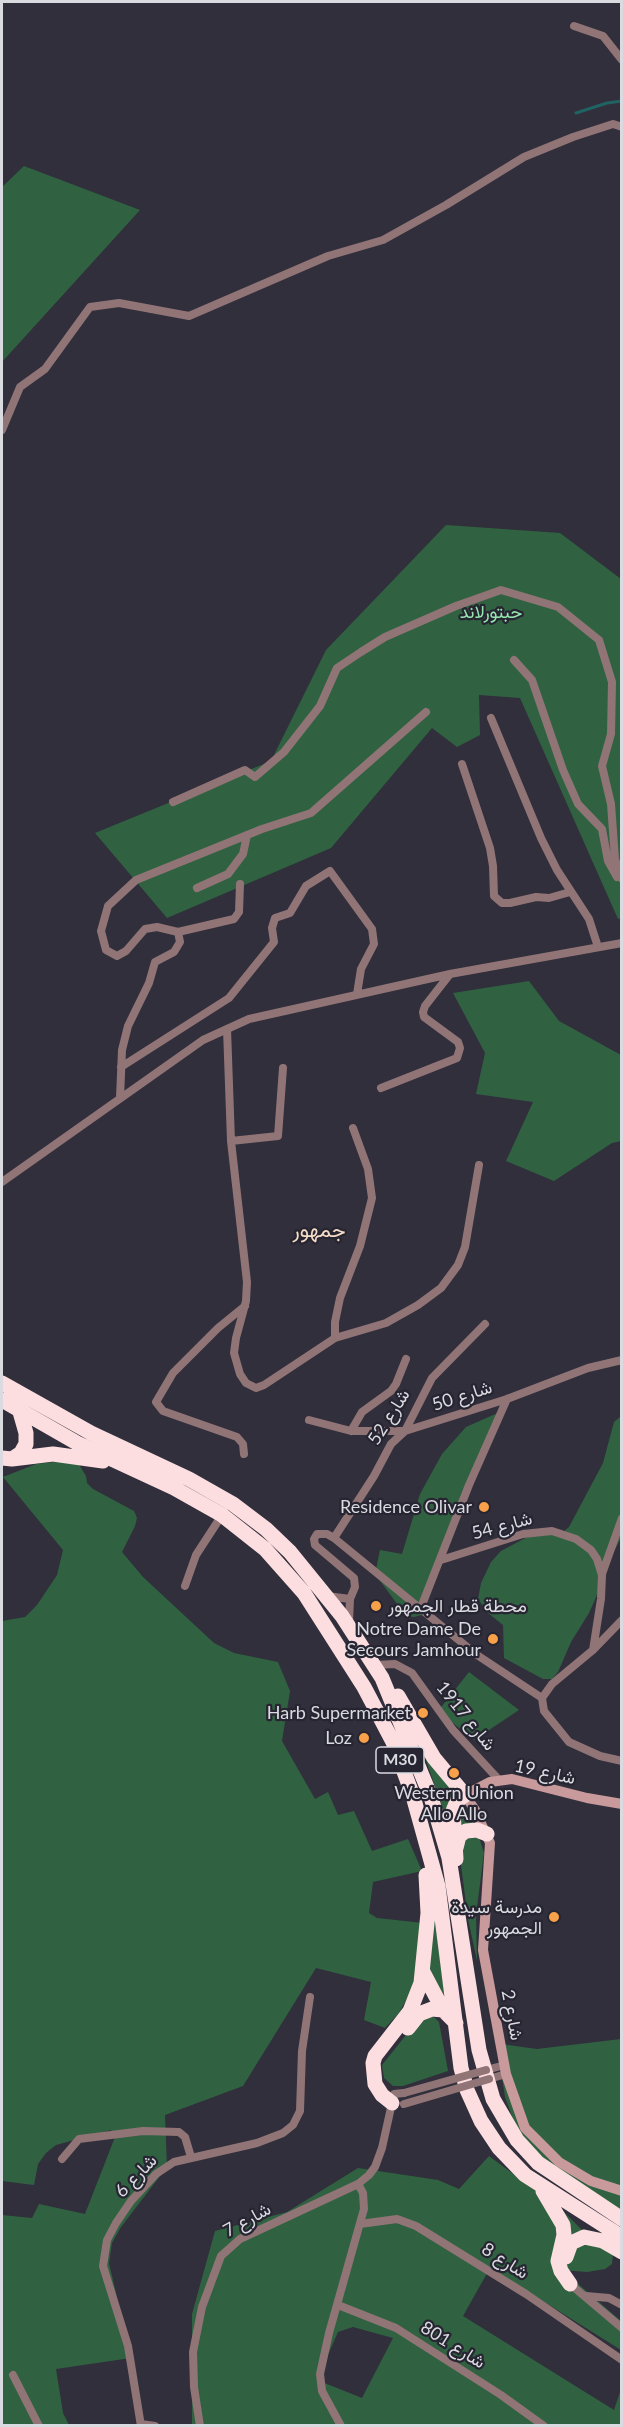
<!DOCTYPE html>
<meta charset="utf-8">
<style>
body{margin:0}
#map{position:relative;width:623px;height:2427px;overflow:hidden;background:#302f3b;font-family:Lato,sans-serif}
canvas{display:block}
.frame{position:absolute;inset:0;border:3px solid #dadae1;pointer-events:none}
</style>
<div id="map">
<canvas width="623" height="2427"></canvas>
<div class="frame"></div>
</div>
<script>
const c = document.querySelector('canvas').getContext('2d');
c.lineJoin = 'round';
function fill(path, color) { c.fillStyle = color; c.fill(path, 'evenodd'); }
const poly = rows => new Path2D(rows.map(r => 'M' + r).join(''));
function trace(path, color, width, dash) { c.strokeStyle = color; c.lineWidth = width; c.lineCap = dash ? 'butt' : 'round'; c.setLineDash(dash || []); c.stroke(path); }
function label(font, color, halo, rows, align = 'center') {
  c.font = font + ' Lato,Vazirmatn,sans-serif'; c.lineWidth = 4.5; c.setLineDash([]); c.textBaseline = 'middle'; c.strokeStyle = halo; c.fillStyle = color; for (const [text, x, y, turn = 0] of rows) {
    c.save(); c.translate(x, y); c.rotate((+turn || 0) * Math.PI / 180); c.textAlign = isNaN(turn) ? turn : align; if (halo) c.strokeText(text, 0, 0); c.fillText(text, 0, 0); c.restore();
  }
}
const green = poly([
 [24,166,140,210,2,362,2,187],
 [446,525,560,533,621,579,621,918,618,919,520,698,479,695,480,735,457,747,432,728,331,848,167,918,95,833,271,761,326,650],
 [529,981,559,1021,621,1055,621,1141,612,1143,554,1181,506,1161,533,1102,476,1094,485,1053,453,993],
 [500,1412,422,1615,414,1617,406,1616,375,1574,380,1550,402,1554,420,1494,442,1454,466,1427],
 [621,1416,621,1538,607,1565,600,1588,589,1613,571,1642,558,1672,552,1679,543,1679,504,1658,503,1625,488,1613,478,1599,481,1583,491,1562,501,1551,531,1535,563,1532,569,1527,603,1463,614,1422],
 [64,1461,78,1463,86,1476,87,1483,93,1489,134,1511,137,1518,135,1526,122,1552,143,1577,214,1643,234,1653,278,1662,290,1691,282,1741,315,1799,328,1792,338,1815,354,1811,372,1851,408,1839,422,1871,373,1882,369,1913,377,1918,423,1923,415,1978,409,1995,399,2013,385,2028,364,2020,371,1982,316,1968,243,2086,165,2115,167,2167,121,2227,112,2243,109,2263,131,2358,56,2369,63,2413,69,2425,2,2425,2,2215,32,2218,39,2204,85,2214,115,2137,111,2130,56,2145,46,2153,38,2164,34,2185,2,2181,2,1621,25,1617,37,1605,57,1575,63,1550,3,1477,36,1464],
 [469,1672,519,1710,474,1740,438,1711],
 [422,1749,455,1794,447,1821],
 [463,1802,474,1824,459,1827,459,1806],
 [479,1837,484,1853,476,1915,477,1961,468,1919,460,1857,463,1838],
 [429,1873,446,2006,434,1986,428,1962],
 [422,2015,434,2017,439,2022,448,2071,403,2086,393,2086,384,2078,382,2065],
 [621,2039,621,2221,544,2166,514,2122,505,2097,501,2071,501,2044,537,2049],
 [489,2156,562,2210,581,2229,613,2254,612,2264,605,2269,587,2272,562,2270,621,2321,621,2350,490,2268,463,2316,614,2410,621,2389,621,2425,192,2426,192,2314,215,2231,287,2212,358,2168,438,2180,459,2189],
 [353,2327,393,2338,362,2398,317,2380,338,2332]
]);
const stream = poly([
 [576,113,607,103,622,101]
]);
const street = poly([
 [574,26,603,36,622,60],
 [2,430,20,387,45,369,90,307,119,303,189,316,328,256,383,240,446,205,524,157,573,137,613,124,622,127],
 [514,660,532,680,563,770,578,804,602,829,608,861,617,877],
 [491,718,541,838,557,870,589,919,598,947],
 [462,764,490,848,493,866,494,896,502,903,510,903,536,897,549,898,570,892],
 [173,802,245,770,255,777,284,752,320,706,337,668,361,652,385,637,456,606,501,590,558,607,599,640,612,682,611,734,602,766,611,804,615,859,622,879],
 [197,888,228,874,243,854,247,835],
 [178,932,234,919,239,912,240,884],
 [227,1029,231,1141,247,1282,246,1301,236,1338,234,1353,240,1374,246,1383,256,1388,264,1385,335,1338,386,1323,418,1305,441,1288,458,1265,465,1247,479,1165],
 [121,1067,229,998,274,942,272,928,275,918,290,913,306,886,330,871,372,929,374,944,361,969,357,994],
 [381,1088,457,1058,460,1048,458,1042,424,1017,423,1012,425,1006,450,974],
 [120,1098,122,1050,128,1026,149,983,155,962,174,952,180,942,178,932,157,927,145,929,126,951,117,956,106,950,101,931,108,906,136,880,262,829,311,813,426,712],
 [231,1141,278,1136,283,1068],
 [2,1182,203,1040,249,1019,450,974,622,943],
 [335,1338,335,1322,340,1298,360,1246,372,1198,368,1169,353,1128],
 [309,1420,351,1431,405,1431,507,1399,588,1368,622,1360],
 [351,1431,362,1412,391,1391,396,1384,406,1359],
 [244,1454,243,1444,237,1437,163,1411,156,1402,173,1373,218,1328,245,1306],
 [334,1538,374,1476,391,1444,405,1431,432,1378,485,1324],
 [441,1560,523,1534,552,1531,576,1539,591,1550,597,1559,602,1575,601,1599,593,1650],
 [602,1574,622,1518],
 [185,1586,196,1555,222,1515],
 [327,1596,350,1599],
 [420,1610,469,1485,507,1399],
 [622,1620,593,1650,552,1684,542,1698,544,1711,569,1742,600,1756,622,1761],
 [349,1622,350,1599,355,1587,354,1578,315,1545,314,1539,317,1534,327,1534,334,1538,477,1655,542,1698],
 [375,1665,395,1664,412,1673,453,1730,499,1780],
 [486,2070,505,2065],
 [489,2079,506,2074],
 [62,2159,79,2139,143,2131,179,2132,185,2137,191,2157],
 [360,2224,397,2219,416,2226,526,2294,622,2360],
 [570,2284,622,2328],
 [586,2296,609,2298,622,2305],
 [338,2305,396,2328,501,2395,544,2426],
 [13,2375,39,2426],
 [141,2424,155,2426],
 [141,2426,128,2346,103,2266,107,2240,116,2223,131,2201,156,2174,174,2162,257,2143,283,2133,293,2125,300,2111,302,2051,310,1997],
 [200,2426,194,2387,193,2352,202,2307,221,2256,240,2239,358,2184,369,2175,375,2167,382,2148,394,2094,404,2093],
 [341,2426,322,2391,320,2374,329,2333,364,2209,363,2193,358,2184]
]);
const secondary = poly([
 [622,1804,587,1798,512,1779,490,1782,465,1795,475,1810,490,1843,483,1950,506,2074,525,2128,559,2162,591,2181,622,2191]
]);
const highway = poly([
 [2,1383,91,1433,189,1479,233,1504,266,1529,290,1552,342,1616,382,1678,431,1797,449,1858,479,2050,493,2099,517,2140,538,2163,622,2219],
 [2,1400,77,1443,174,1488,222,1515,265,1549,304,1593,364,1687,393,1742,413,1796,438,1886,461,2068,467,2090,481,2121,499,2148,525,2175,622,2237],
 [2,1458,12,1459,53,1454,103,1461],
 [12,1459,21,1453,26,1444,26,1433,20,1412],
 [398,1696,434,1758,465,1795,457,1801,453,1811,456,1859],
 [456,1848,459,1836,466,1831,477,1830,487,1834],
 [423,1972,443,2010],
 [408,2028,419,2014,432,2009,443,2010,456,2023],
 [392,2103,382,2095,375,2084,373,2063,375,2056,410,2011,421,1983,428,1913,426,1875],
 [543,2191,563,2225,564,2235,558,2261,561,2271,570,2284],
 [566,2257,571,2243,584,2237,603,2241,622,2252]
]);
const streetBridge = poly([
 [404,2093,486,2070],
 [404,2104,489,2079]
]);
const markers = [
 [484,1507,6,"#f8a14a"],
 [376,1606,6,"#f8a14a"],
 [493,1639,6,"#f8a14a"],
 [423,1713,6,"#f8a14a"],
 [364,1738,6,"#f8a14a"],
 [454,1773,6,"#f8a14a"],
 [554,1917,6,"#f8a14a"]
];
const shields = [
 [400,1760,48]
];
const shieldNames = [
 ["M30",400,1760]
];
const parkNames = [
 ["حبتورلاند",491,612]
];
const streetNames = [
 ["شارع 50",462,1396,-18],
 ["شارع 52",389,1417,-58],
 ["شارع 54",502,1526,-15],
 ["شارع 1917",466,1716,51],
 ["شارع 19",545,1772,12],
 ["شارع 2",512,2015,79],
 ["شارع 6",136,2176,-46],
 ["شارع 7",247,2220,-29],
 ["شارع 8",505,2261,32],
 ["شارع 801",453,2345,32]
];
const poiNames = [
 ["Residence Olivar",472,1507],
 ["محطة قطار الجمهور",388,1606,"left"],
 ["Notre Dame De",481,1629],
 ["Secours Jamhour",481,1650],
 ["Harb Supermarket",411,1713],
 ["Loz",352,1738],
 ["Western Union",454,1793,"center"],
 ["Allo Allo",454,1814,"center"],
 ["مدرسة سيدة",542,1907],
 ["الجمهور",542,1928]
];
const quarterNames = [
 ["جمهور",319,1230]
];
fill(green, '#306242');
trace(stream, '#216263', 3);
trace(street, '#917476', 8);
trace(secondary, '#c89a9c', 10);
trace(highway, '#fcdee0', 15);
trace(streetBridge, '#917476', 8);
for (const [x, y, r, color] of markers) { const dot = new Path2D(); dot.arc(x, y, r, 0, 2 * Math.PI); c.fillStyle = color; c.fill(dot); trace(dot, '#262531', 2); }
for (const [x, y, w] of shields) { const box = new Path2D(); box.roundRect(x - w / 2, y - 13, w, 26, 4.5); c.fillStyle = '#262531'; c.fill(box); trace(box, '#dadae1', 1.5); }
label('bold 16px', '#dadae1', null, shieldNames);
label('18px', '#95e6af', '#262531', parkNames);
label('18px', '#dadae1', '#262531', streetNames);
label('18px', '#dadae1', '#262531', poiNames, 'right');
label('21px', '#f6ddc8', '#262531', quarterNames);
</script>
